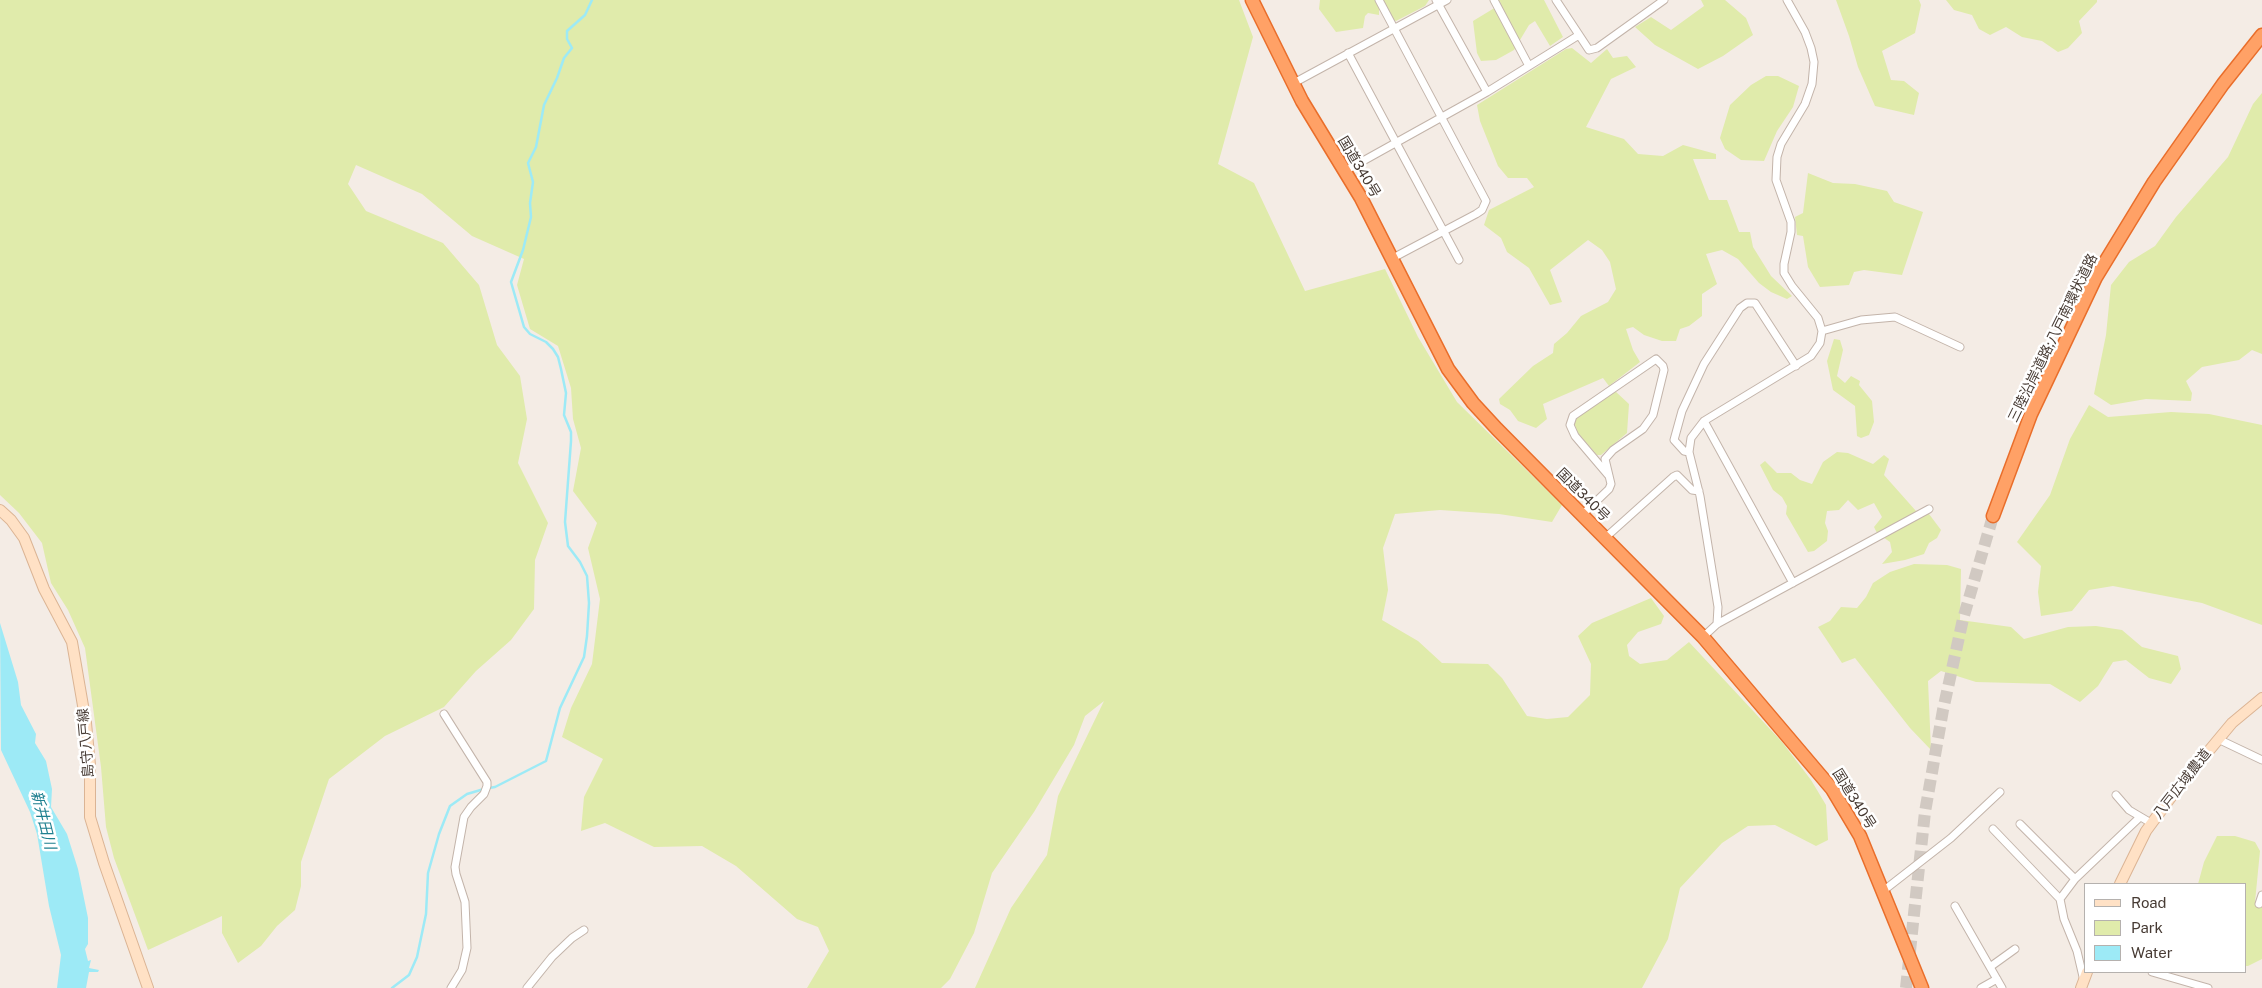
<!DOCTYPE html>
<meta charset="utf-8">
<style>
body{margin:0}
#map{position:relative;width:2262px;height:988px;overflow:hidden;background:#f4ece5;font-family:"Public Sans",sans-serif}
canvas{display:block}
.legend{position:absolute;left:2084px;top:883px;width:162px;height:90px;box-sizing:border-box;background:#fff;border:1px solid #b5b1ae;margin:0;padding:6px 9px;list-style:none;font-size:15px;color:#473b34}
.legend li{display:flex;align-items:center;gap:10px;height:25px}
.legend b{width:25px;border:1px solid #b5b1ae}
</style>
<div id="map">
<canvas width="2262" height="988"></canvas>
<ul class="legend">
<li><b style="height:6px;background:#ffe1c5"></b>Road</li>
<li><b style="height:14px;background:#e0ebab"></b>Park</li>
<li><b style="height:14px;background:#9deaf6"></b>Water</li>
</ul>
</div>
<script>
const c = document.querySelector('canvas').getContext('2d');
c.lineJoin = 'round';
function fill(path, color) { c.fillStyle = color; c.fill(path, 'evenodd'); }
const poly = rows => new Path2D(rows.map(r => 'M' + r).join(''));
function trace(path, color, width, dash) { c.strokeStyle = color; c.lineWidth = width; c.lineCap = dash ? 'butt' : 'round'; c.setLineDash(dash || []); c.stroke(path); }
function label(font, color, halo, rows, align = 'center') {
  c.font = font + ' "Public Sans","Noto Sans JP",sans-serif'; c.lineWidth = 5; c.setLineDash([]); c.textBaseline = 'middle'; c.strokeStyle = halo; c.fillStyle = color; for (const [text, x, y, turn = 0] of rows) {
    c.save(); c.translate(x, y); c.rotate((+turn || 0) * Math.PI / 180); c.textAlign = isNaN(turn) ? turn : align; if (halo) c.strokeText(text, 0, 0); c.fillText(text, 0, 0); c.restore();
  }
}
const green = poly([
 [0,0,1239,0,1253,37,1218,164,1254,183,1305,291,1385,269,1418,337,1457,402,1562,505,1552,522,1499,514,1440,510,1395,514,1383,548,1388,590,1382,620,1418,641,1442,663,1488,664,1502,678,1527,716,1547,719,1568,717,1590,695,1591,664,1578,636,1592,623,1651,598,1664,616,1661,624,1638,632,1627,645,1629,656,1640,664,1667,660,1689,642,1782,742,1811,780,1826,805,1828,840,1816,846,1775,825,1748,826,1722,843,1680,888,1668,939,1642,988,975,988,1011,908,1047,855,1058,796,1104,701,1085,716,1074,745,1034,812,992,873,974,933,950,979,941,988,807,988,829,951,818,927,797,919,736,866,702,846,654,847,605,823,581,831,584,797,603,759,562,737,571,708,592,664,600,599,588,548,597,523,573,491,581,448,573,419,571,388,558,346,530,329,517,285,524,259,472,236,422,194,356,165,348,184,366,211,443,243,479,285,497,345,520,376,527,419,518,463,548,523,535,560,534,609,511,640,476,671,444,707,385,736,329,779,301,862,301,886,295,910,277,926,261,946,238,963,222,933,222,916,148,950,114,858,106,827,101,767,85,648,68,610,51,583,42,543,19,513,0,495],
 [1320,0,1429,0,1425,6,1396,21,1392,19,1386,8,1379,8,1379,15,1368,13,1365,16,1363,28,1336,32,1319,9],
 [1499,0,1544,0,1563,37,1550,46,1535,21,1529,25,1514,50,1496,60,1481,61,1477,53,1473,21,1501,4],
 [1701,0,1725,0,1746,18,1753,35,1723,56,1698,69,1655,45,1635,27,1651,17,1671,30,1704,6],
 [1836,0,1919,0,1921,5,1915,33,1882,51,1891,80,1904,81,1919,93,1914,115,1875,106,1858,67,1849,36],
 [1946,0,2097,0,2097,2,2079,21,2082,33,2068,48,2058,52,2042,41,2022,37,2006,27,1990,35,1979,29,1972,15,1954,10],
 [1572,48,1591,63,1607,49,1613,58,1627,56,1636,67,1611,79,1586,127,1624,139,1638,154,1663,156,1683,145,1716,154,1716,159,1693,159,1709,200,1727,200,1739,232,1750,232,1753,247,1771,276,1792,296,1787,299,1771,292,1759,283,1738,259,1722,250,1706,254,1717,284,1702,294,1702,316,1689,326,1680,329,1676,341,1662,341,1644,335,1633,327,1626,329,1633,350,1640,362,1609,386,1603,378,1543,404,1547,419,1536,428,1518,421,1510,410,1500,404,1499,399,1533,366,1553,353,1554,344,1567,333,1581,316,1608,302,1616,289,1610,262,1602,250,1588,240,1550,270,1562,302,1550,305,1529,268,1507,252,1501,238,1484,225,1489,210,1534,187,1527,178,1508,178,1498,166,1480,121,1477,105,1566,49],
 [1766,76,1778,76,1799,86,1793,107,1777,131,1764,161,1741,160,1725,149,1720,138,1730,105,1751,85],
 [2262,93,2262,354,2252,350,2239,360,2202,367,2186,381,2192,393,2191,401,2146,399,2111,405,2094,394,2106,335,2111,285,2129,262,2155,246,2176,217,2228,157,2253,104],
 [1808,173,1833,183,1855,184,1887,191,1894,202,1923,212,1902,275,1864,270,1854,272,1849,285,1820,287,1808,267,1803,236,1797,235,1795,217,1803,213],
 [1834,339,1840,340,1843,350,1837,376,1845,383,1851,376,1860,381,1859,385,1872,401,1874,422,1869,435,1861,438,1857,436,1855,406,1833,390,1827,361],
 [1615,391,1629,404,1627,433,1601,455,1597,455,1578,433,1574,423,1578,416],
 [2089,405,2108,417,2171,412,2209,414,2262,425,2262,625,2202,603,2113,586,2089,590,2072,611,2041,616,2038,592,2041,566,2017,542,2050,495,2070,439],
 [1837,452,1848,453,1873,464,1884,455,1889,459,1884,475,1916,511,1929,514,1941,530,1937,538,1929,543,1924,554,1905,560,1882,564,1892,552,1890,542,1877,533,1874,527,1882,517,1874,503,1858,510,1848,500,1839,510,1827,511,1825,523,1828,531,1827,541,1814,551,1808,552,1786,514,1787,506,1782,497,1773,490,1760,465,1765,461,1777,473,1791,473,1800,480,1812,484,1823,462],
 [1914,564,1947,565,1961,569,1960,620,2011,627,2024,639,2068,627,2096,626,2122,630,2142,647,2178,656,2181,669,2171,684,2149,678,2126,660,2113,662,2098,686,2080,702,2050,684,1976,682,1941,671,1928,681,1931,750,1910,728,1855,658,1842,663,1818,627,1830,621,1841,607,1857,608,1866,597,1873,583,1890,572],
 [2217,836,2235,836,2255,842,2260,851,2255,902,2262,907,2262,959,2248,966,2246,966,2246,884,2198,884,2204,862]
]);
const water = poly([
 [0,623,18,682,21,705,36,734,35,743,46,761,52,789,51,807,67,834,78,869,88,918,88,944,85,949,88,961,91,960,89,968,99,970,98,972,89,972,86,988,57,988,61,955,49,906,37,834,30,812,1,750]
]);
const stream = poly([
 [489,788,495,787,546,761,560,708,584,657,587,636,589,603,587,576,580,562,568,546,565,522,571,441,571,432,564,415,566,393,561,369,558,357,553,349,546,342,530,334,524,327,511,282,523,250,531,217,530,203,533,182,528,163,536,147,544,105,557,78,564,58,572,48,567,39,567,31,585,15,592,0],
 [392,988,409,975,417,957,426,914,428,873,439,834,450,806,467,794,484,789]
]);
const highwayTunnel = poly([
 [1906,988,1925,812,1943,710,1963,619,1993,516]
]);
const street = poly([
 [1379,0,1486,201,1482,210,1476,214,1391,259],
 [1436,0,1487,92],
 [1494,0,1529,66],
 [1556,0,1589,50,1597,48,1664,0],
 [1348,53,1459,260],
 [1292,84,1447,0],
 [1345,171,1487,92,1579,35],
 [1822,331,1861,320,1895,317,1960,347],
 [1704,421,1793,583],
 [1689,452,1684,451,1674,440,1682,411,1704,364,1740,308,1747,303,1755,303,1796,366],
 [1582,515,1609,489,1611,484,1605,459,1613,450,1643,429,1653,415,1664,370,1663,366,1656,359,1573,416,1570,425,1575,436,1609,476],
 [1605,538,1673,477,1677,475,1692,490,1699,491],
 [1717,624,1718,607,1700,496,1689,452,1691,438,1704,421,1811,356,1820,343,1822,331,1818,318,1792,286,1784,273,1784,264,1791,232,1791,222,1776,180,1777,157,1781,144,1805,104,1812,84,1814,62,1811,48,1805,32,1787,0],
 [1703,637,1717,624,1929,509],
 [444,714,487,782,487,786,484,794,471,807,464,817,455,867,456,874,465,902,467,948,462,970,451,988],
 [2218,739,2262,760],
 [2116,795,2129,810,2151,823],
 [2020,824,2075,879],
 [1993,829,2060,899,2064,919,2077,951,2084,981],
 [1883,891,1951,838,2000,792],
 [2060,899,2075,879,2139,818],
 [2259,904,2262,895],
 [1955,906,2002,988],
 [1990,967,2015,949],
 [2152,972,2208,988],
 [527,988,552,957,572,938,584,930],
 [1981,988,1997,979]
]);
const secondary = poly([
 [0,510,11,520,24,538,44,589,72,642,86,723,90,765,90,817,104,863,148,988],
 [2120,884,2146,831,2177,789,2232,723,2262,698],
 [2081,988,2087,972]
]);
const highway = poly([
 [1252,0,1302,101,1361,198,1448,369,1473,403,1497,429,1703,637,1832,789,1860,836,1922,988],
 [1993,516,2031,414,2096,277,2154,182,2223,84,2262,35]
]);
const streetNames = [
 ["国道340号",1359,167,59],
 ["三陸沿岸道路;八戸南環状道路",2053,338,-64],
 ["国道340号",1583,495,45],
 ["島守八戸線",86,743,-95],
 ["八戸広域農道",2182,784,-52],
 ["国道340号",1854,799,58]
];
const waterNames = [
 ["新井田川",43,820,76]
];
fill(green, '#e0ebab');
fill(water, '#9deaf6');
trace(stream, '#9deaf6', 2.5);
trace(highwayTunnel, '#d1c9c2', 12, [12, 6]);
trace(street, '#c3b4aa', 9);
trace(secondary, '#dbb494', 12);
trace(highway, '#e96e2b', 15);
trace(street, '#fff', 7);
trace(secondary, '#ffe1c5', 10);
trace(highway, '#ffa166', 12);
label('14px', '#473b34', '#fff', streetNames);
label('italic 15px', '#208090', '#fff', waterNames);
</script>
